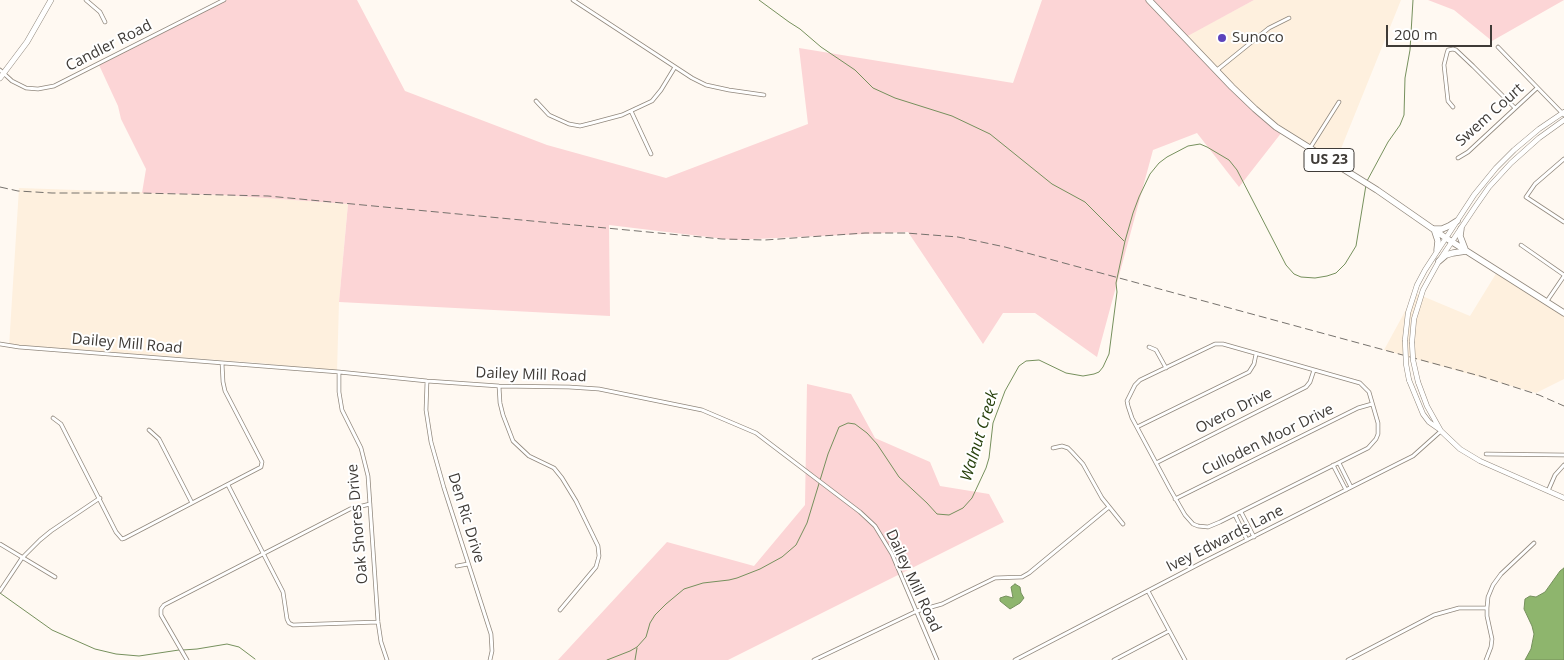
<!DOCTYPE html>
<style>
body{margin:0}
#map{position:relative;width:1564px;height:660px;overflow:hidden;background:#fff9f2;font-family:"Open Sans",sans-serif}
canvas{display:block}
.scale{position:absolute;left:1386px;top:25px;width:106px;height:22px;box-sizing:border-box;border:2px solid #3f3b37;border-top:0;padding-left:6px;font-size:15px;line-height:18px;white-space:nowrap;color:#3f3b37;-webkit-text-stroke:4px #fff;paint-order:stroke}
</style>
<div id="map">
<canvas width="1564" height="660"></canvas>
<div class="scale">200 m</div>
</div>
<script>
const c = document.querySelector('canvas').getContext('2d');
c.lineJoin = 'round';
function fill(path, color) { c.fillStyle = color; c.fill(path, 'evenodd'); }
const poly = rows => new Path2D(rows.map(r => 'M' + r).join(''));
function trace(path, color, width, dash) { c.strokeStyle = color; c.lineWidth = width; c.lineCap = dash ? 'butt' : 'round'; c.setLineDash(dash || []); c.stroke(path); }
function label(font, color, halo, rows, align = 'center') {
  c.font = font + ' "Open Sans",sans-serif'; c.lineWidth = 4; c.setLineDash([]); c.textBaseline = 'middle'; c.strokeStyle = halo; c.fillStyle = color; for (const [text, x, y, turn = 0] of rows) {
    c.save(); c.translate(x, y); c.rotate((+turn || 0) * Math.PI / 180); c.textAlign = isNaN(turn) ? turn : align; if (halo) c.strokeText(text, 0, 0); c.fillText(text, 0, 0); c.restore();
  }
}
const built = poly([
 [1254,0,1401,0,1334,166,1265,120,1184,37],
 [19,188,223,195,348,204,339,302,337,372,260,363,90,351,9,347],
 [1497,272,1564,314,1564,379,1536,393,1384,350,1415,293,1470,316]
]);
const green = poly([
 [223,0,357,0,405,91,547,145,666,178,808,124,799,48,1013,83,1042,0,1254,0,1184,38,1282,132,1239,187,1197,133,1153,150,1097,357,1035,313,1003,313,983,344,908,232,733,240,609,225,610,316,339,302,348,204,223,195,142,193,146,169,121,119,118,106,99,65],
 [1428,0,1564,0,1492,41,1454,10],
 [807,384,851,394,875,438,930,462,940,486,989,494,1004,522,728,660,558,660,667,542,754,566,805,505]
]);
const water = poly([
 [1564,568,1564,660,1525,660,1531,649,1534,634,1532,626,1524,609,1525,599,1530,596,1536,597,1545,592,1560,571,1564,568],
 [1015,584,1020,587,1021,593,1024,598,1020,603,1010,609,1000,601,1000,598,1006,596,1013,598,1011,587,1015,584]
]);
const stream = poly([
 [759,0,789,22,800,29,821,47,855,70,873,88,895,98,952,116,990,134,1052,184,1085,202,1124,241],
 [1367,181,1388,142,1400,125,1404,115,1405,78,1410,50,1413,0],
 [0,593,52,630,95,649,116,654,139,656,179,650],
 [183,650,197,649,227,644,239,647,255,659],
 [607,660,630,651,637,647,646,637,650,623,655,615,666,604,684,589,703,583,729,580,737,578,760,569,782,557,796,545,807,523,828,454,839,427,848,423,855,424,867,433,877,444,899,477,927,503,937,514,949,515,963,508,972,498,986,468,989,458,993,423,1005,391,1019,366,1026,361,1039,360,1066,373,1083,376,1094,374,1099,372,1103,367,1109,354,1117,292,1116,283,1125,241,1133,213,1139,197,1150,174,1159,163,1167,157,1188,146,1200,144,1207,147,1229,160,1237,170,1286,265,1294,274,1301,277,1315,278,1327,276,1336,273,1345,264,1356,246,1366,185],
 [635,660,637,648]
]);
const minor = poly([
 [86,0,100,12,105,22],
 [573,0,692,78,706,85,729,90,764,95],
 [1498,47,1564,115],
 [0,70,12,81,26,88,38,89,54,86,224,0],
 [1217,70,1269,28,1289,18],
 [536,101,549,115,569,124,580,126,592,123,622,115,652,101,661,90,675,67],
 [1453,107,1448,101,1444,65,1447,53,1448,50,1453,49,1456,50,1473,66,1515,108],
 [631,111,651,154],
 [1310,148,1339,102],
 [1458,158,1468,152,1537,88],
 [1564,159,1535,184,1526,197,1564,222],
 [1521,245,1564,275],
 [1547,301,1564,276],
 [0,344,19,347,339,372,427,381,499,386,569,387,599,389,702,410,756,433,860,512,875,526,892,554,937,660],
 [1215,344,1223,344,1360,383,1369,392,1378,423,1378,434,1376,439,1368,448,1220,522,1208,527,1198,526,1193,524,1185,515,1170,489,1132,418,1128,406,1127,401,1135,385,1140,380,1215,344],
 [1149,347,1156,350,1166,368],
 [339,372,339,392,342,410,361,448,368,476,378,622,381,642,387,660],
 [427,381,426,410,431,442,444,488,491,634,492,651,490,660],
 [499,386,500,403,503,415,513,441,529,456,554,468,562,478,576,501,598,546,599,556,596,567,560,610],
 [53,418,61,424,116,532,122,539,125,538,261,467,262,462,225,391,223,382,222,363],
 [1137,427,1249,372,1254,364,1256,354],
 [149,430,159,439,192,503],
 [1053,448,1062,446,1068,448,1072,452,1083,464,1102,498,1123,524],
 [1486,454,1564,455],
 [1156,463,1306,387,1310,382,1314,370],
 [1339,463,1351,487],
 [1333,465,1346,490],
 [228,485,283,592,287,619,289,623,293,625,378,622],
 [1548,491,1555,475,1564,465],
 [1175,499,1358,408,1372,404],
 [1241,512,1254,537],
 [1235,515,1247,540],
 [0,544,55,577],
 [457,566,468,564],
 [0,591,22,558,40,540,51,531,100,498],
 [1148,591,1185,660],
 [187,660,161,615,161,609,164,605,350,509,370,504],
 [814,660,917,611,942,604,956,597,995,578,1022,577,1029,573,1109,507],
 [1015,660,1203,562,1399,463,1413,456,1441,431],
 [1114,660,1169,631],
 [1348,660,1434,615,1459,608,1487,608],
 [1486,660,1491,647,1492,639,1487,616,1487,608,1488,597,1493,585,1501,574,1534,543]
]);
const tertiary = poly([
 [1405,340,1408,313,1417,285,1425,270,1474,195,1496,168,1514,150,1539,129,1564,112],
 [1412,342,1414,319,1423,290,1439,261,1475,207,1489,187,1511,163,1539,138,1564,120],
 [1409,380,1423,414,1429,422,1439,429],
 [1418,382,1427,406,1441,431,1460,449,1480,461,1564,498]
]);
const secondary = poly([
 [0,78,27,42,51,0]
]);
const primary = poly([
 [1149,0,1232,87,1255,109,1276,127,1377,190,1446,238,1564,313],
 [1434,229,1442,229,1449,226,1457,221],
 [1434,229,1438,241,1437,250],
 [1461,229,1460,236,1465,249],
 [1439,261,1446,255,1453,253,1466,251]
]);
const rail = poly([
 [0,187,18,191,52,193,139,193,268,196,722,239,765,240,865,233,906,233,958,237,1005,247,1480,376,1539,395,1564,406]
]);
const tertiaryBridge = poly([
 [1405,340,1406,364,1409,380],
 [1412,342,1413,360,1418,382]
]);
const markers = [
 [1222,38,5,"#5c43bc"]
];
const shields = [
 [1329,160,50]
];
const shieldNames = [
 ["US 23",1329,160]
];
const poiNames = [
 ["Sunoco",1232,38]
];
const streetNames = [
 ["Candler Road",109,46,-27],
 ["Swem Court",1490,115,-42],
 ["Dailey Mill Road",127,344,5],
 ["Dailey Mill Road",531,375,2],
 ["Overo Drive",1234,411,-27],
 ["Culloden Moor Drive",1268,440,-26],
 ["Den Ric Drive",466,518,73],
 ["Oak Shores Drive",358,524,-95],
 ["Ivey Edwards Lane",1225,539,-27],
 ["Dailey Mill Road",913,581,65]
];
const waterNames = [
 ["Walnut Creek",980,436,-73]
];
fill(built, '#fef0de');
fill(green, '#fcd5d6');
fill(water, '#8eb56d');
trace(water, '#76905d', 1);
trace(stream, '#76905d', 1);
trace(minor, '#91887d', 4.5);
trace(tertiary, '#91887d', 5.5);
trace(secondary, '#91887d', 6);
trace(primary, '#91887d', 7);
trace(minor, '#fff', 3);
trace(tertiary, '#fff', 4.5);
trace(secondary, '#fff', 5);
trace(primary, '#fff', 5.5);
trace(rail, '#76726d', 1, [8, 4]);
trace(tertiaryBridge, '#91887d', 5.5, []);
trace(tertiaryBridge, '#fff', 4.5);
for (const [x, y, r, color] of markers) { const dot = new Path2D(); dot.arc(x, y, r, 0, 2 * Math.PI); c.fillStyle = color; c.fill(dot); trace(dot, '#fff', 2); }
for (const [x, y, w] of shields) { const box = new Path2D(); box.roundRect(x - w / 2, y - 11.5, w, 23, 4); c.fillStyle = '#fff'; c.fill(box); trace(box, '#3f3b37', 1); }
label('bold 14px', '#3f3b37', null, shieldNames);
label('15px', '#3f3b37', '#fff', poiNames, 'left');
label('15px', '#3f3b37', '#fff', streetNames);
label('italic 16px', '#27400c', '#fff', waterNames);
</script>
